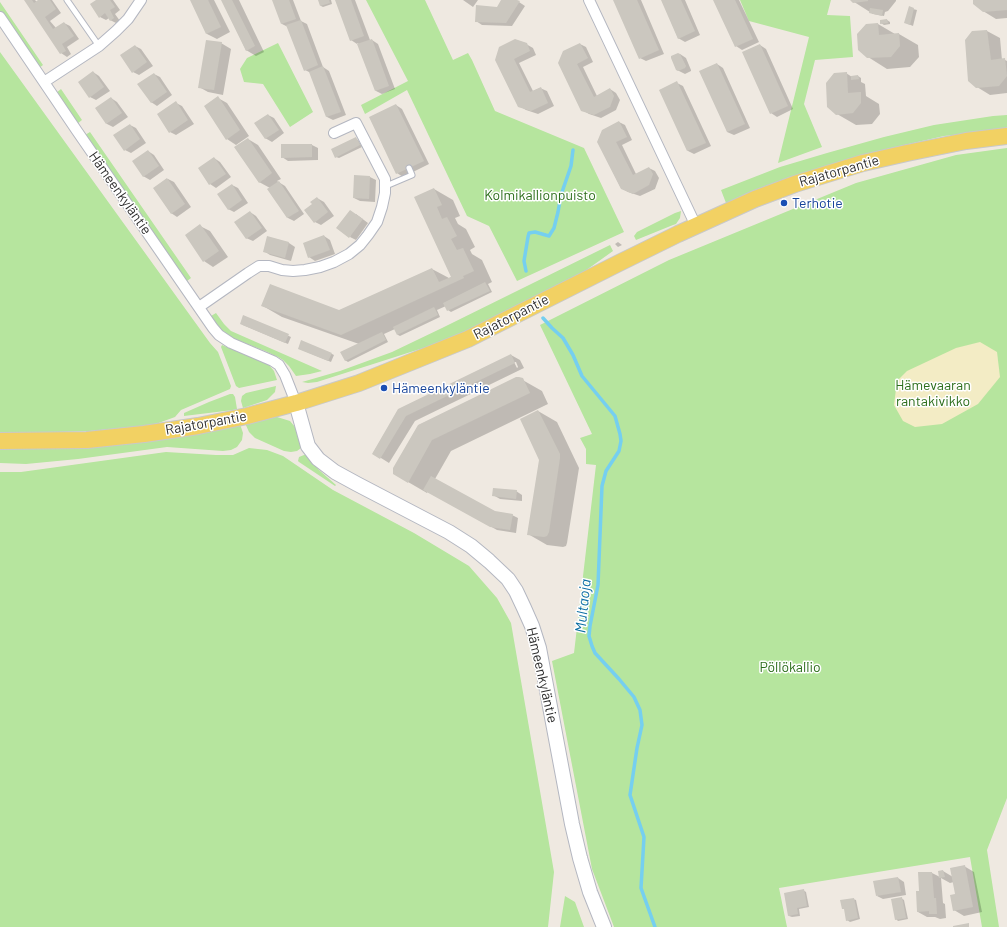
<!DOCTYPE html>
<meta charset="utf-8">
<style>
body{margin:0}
canvas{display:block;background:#efe9e1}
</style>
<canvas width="1007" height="927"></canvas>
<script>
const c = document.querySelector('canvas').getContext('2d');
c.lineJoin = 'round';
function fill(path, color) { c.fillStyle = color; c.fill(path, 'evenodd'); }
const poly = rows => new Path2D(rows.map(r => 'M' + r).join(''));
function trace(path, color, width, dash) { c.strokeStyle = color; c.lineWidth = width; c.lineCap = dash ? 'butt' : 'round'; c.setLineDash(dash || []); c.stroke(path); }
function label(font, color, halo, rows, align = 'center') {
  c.font = font + ' Barlow,sans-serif'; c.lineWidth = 3; c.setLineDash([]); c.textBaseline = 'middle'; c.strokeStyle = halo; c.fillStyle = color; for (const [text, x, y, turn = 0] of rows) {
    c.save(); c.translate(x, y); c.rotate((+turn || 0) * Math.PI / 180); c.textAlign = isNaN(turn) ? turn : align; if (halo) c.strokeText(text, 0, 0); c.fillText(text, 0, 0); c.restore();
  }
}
const green = poly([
 [366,0,425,0,453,60,468,53,472,60,495,111,584,148,624,232,517,281,489,226,467,216,407,90,365,114,361,105,408,81],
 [740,0,831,0,827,15,850,16,853,57,815,60,804,104,822,147,778,163,809,37,749,21],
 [0,2,43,65,39,68,0,11],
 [278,43,313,112,290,127,263,84,244,82,240,69,247,58],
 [0,52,210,343,218,352,231,386,230,389,181,410,175,417,153,425,90,431,27,433,0,432],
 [61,89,82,120,77,124,56,93],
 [1007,115,1007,129,944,136,878,151,804,174,726,203,721,190,780,167,827,153,884,137,934,125,993,116],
 [90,132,191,278,187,281,85,135],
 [1007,148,1007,798,987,850,999,927,982,927,970,857,779,888,787,927,614,927,592,869,552,661,574,653,596,465,586,464,586,449,580,438,592,434,540,325,669,260,856,183,956,155],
 [681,211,680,218,676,224,673,225,636,240,634,236,637,232,675,213],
 [610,245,613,251,578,276,465,332,442,342,317,382,308,383,302,382,340,371,392,352,442,328],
 [216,313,224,324,231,331,322,371,310,374,296,376,289,366,283,360,278,357,265,351,235,339,227,334,219,328,211,316],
 [222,345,269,365,274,371,277,380,239,388,236,386,221,347],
 [276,386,275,392,267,400,243,408,241,401,242,396,246,393],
 [230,394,233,394,235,397,237,409,233,410,184,416,184,413,209,402],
 [269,417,277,417,290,421,295,427,302,445,301,448,297,451,291,452,284,451,255,438,249,432,245,423],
 [240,424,243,433,242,440,237,447,231,450,223,451,167,447,78,459,26,464,0,463,0,447],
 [249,448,267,450,283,456,333,490,414,533,469,566,497,598,511,623,554,872,548,927,0,927,0,472,21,472,166,452,216,455,233,455],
 [304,455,307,455,319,470,336,485,335,486,299,462,298,461,299,457],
 [565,896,575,902,584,927,560,927]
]);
const sand = poly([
 [980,342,997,352,1000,377,978,404,942,424,915,427,903,421,894,405,897,381,907,371,956,348]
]);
const shadow = poly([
 [25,0,35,0,37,2,40,0,52,0,61,13,50,21,56,28,64,23,70,26,79,39,67,47,71,54,67,57,61,53],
 [97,0,113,0,120,10,115,14,120,21,116,23,110,20,109,18,106,20,100,17],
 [191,0,214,0,230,32,217,39,207,34],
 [222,0,239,0,264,52,256,56,246,50],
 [273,0,293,0,301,21,307,24,323,67,329,71,346,115,333,120,327,117,311,73,305,70,288,27,282,24],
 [320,0,331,0,332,4,323,7,321,6],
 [336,0,355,0,370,40,372,40,378,44,395,89,382,94,376,91,358,43,357,44,351,40],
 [463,0,478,0,473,7],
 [502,0,516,0,525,6,512,26,482,25,476,21,497,8],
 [614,0,641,0,664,54,646,61,640,58],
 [662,0,685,0,700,35,685,42,678,38],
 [714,0,739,0,759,42,742,50,736,46],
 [851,0,896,0,896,1,888,11,885,12,884,16,873,14],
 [974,0,1007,0,1007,18,996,19,983,11],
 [909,8,917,10,913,26,908,24],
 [887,20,890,22,890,24,884,25,881,23],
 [878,24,895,34,899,34,918,45,919,57,910,67,887,69,868,57],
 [987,31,1000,38,1002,60,1005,60,1007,61,1007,93,990,95,977,87,973,32],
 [221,43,231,49,223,95,208,92,199,87],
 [526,44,533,48,536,55,519,63,533,91,540,88,547,91,554,106,538,114,526,110,519,106,496,60],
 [580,44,586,47,593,62,583,67,597,96,610,89,616,93,620,100,616,110,601,118,589,114,582,110,559,63],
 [760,45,766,49,793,109,777,117,771,113],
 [135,46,141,49,153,66,139,75,133,72],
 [680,54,686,58,691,70,691,71,685,74,677,70],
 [717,64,723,68,750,128,734,135,727,132],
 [93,72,99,76,110,91,96,100,90,97],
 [846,73,852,77,858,76,861,78,861,82,865,84,866,96,879,104,880,114,872,124,856,125,837,114],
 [154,74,160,77,172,95,157,106,151,102],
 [677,83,683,86,711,146,694,154,688,151,660,90],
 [111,98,117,102,128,117,113,127,107,124,96,108],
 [218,98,227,103,249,136,236,145,227,139],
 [176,103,182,106,194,124,176,135,170,132],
 [396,105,402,109,429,164,403,177,397,173],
 [268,115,274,118,284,133,272,142,265,138],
 [619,122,625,125,632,140,622,145,636,174,649,168,655,171,659,178,655,189,640,196,628,192,621,188,598,142],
 [130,125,136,128,146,143,131,153,125,150],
 [248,139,258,145,281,179,277,181,285,186,304,214,294,221,288,218,269,189,270,188,259,182],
 [356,139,358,140,362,147,339,158,336,157],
 [312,145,318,148,318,160,288,161,282,157],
 [148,151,154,155,164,170,150,180,143,176],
 [214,158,220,162,231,177,216,188,210,184],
 [370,177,376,180,375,202,360,201,354,198],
 [168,179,174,182,191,207,177,217,171,213,154,188],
 [232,185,238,188,248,203,234,212,228,209],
 [434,189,453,200,460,216,455,218,458,224,466,229,475,247,470,250,472,254,482,260,492,282,488,284,492,292,451,312,448,310,446,306,437,310,440,317,400,336,398,335,395,329,384,334,388,342,348,362,345,360,359,344,282,317,263,306,339,311,432,269,449,278,452,277,416,198],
 [317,198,324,202,334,216,321,225,315,222,313,205],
 [250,212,256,216,267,231,253,241,246,238],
 [356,214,368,223,356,240,350,237],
 [200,226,210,231,228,257,213,267,204,261],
 [324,236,330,240,335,254,315,261,309,257],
 [268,238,289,243,295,247,291,261,270,255,264,251],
 [618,242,622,245,618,247,615,244],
 [244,316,291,337,288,344,243,325],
 [302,350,332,354,334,355,331,362],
 [511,355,520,360,524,368,415,421,389,463,373,453,399,410],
 [514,362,516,362,518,367,517,368],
 [519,378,542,391,548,404,451,451,435,479,495,512,512,515,518,518,516,533,497,530,428,491,427,493,396,475,419,425],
 [538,411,557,422,579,468,567,543,566,546,563,547,547,545,528,534,541,460],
 [516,491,522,495,522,501,500,499,493,495],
 [964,866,974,872,982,912,964,916,954,910,956,895,954,882,950,883,941,878,943,903,945,904,946,918,940,919,935,917,927,917,918,912,920,892,919,873,932,873,940,877,943,871,953,877],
 [898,878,904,882,906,895,883,899,877,896],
 [803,890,806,892,809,907,799,909,800,916,792,917,789,916],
 [901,898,904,900,908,919,898,921,896,919],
 [853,899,856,900,860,919,850,922,847,920]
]);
const stream = poly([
 [526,271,524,261,528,237,529,233,535,232,549,236,554,228,558,212,561,195,571,166,573,150],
 [543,318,552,328,563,338,573,355,582,376,615,416,620,434,621,441,619,451,606,471,602,486,598,585,590,626,589,636,592,646,595,653,619,679,634,697,640,710,642,725,637,748,630,795,644,837,641,888,655,927]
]);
const building = poly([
 [24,0,32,0,34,3,38,0,50,0,56,9,45,17,53,29,64,22,74,36,62,44,66,51,60,54],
 [96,0,110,0,115,7,110,10,114,18,110,21,105,13,99,18,90,4],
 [190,0,208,0,221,27,206,34],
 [221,0,232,0,255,46,246,51],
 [272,0,289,0,296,19,281,24],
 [318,0,329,0,330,3,320,6],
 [335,0,351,0,364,36,350,41],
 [501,0,517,0,520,1,506,23,475,22,476,5,497,7],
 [613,0,637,0,659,50,639,59],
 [661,0,681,0,695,31,678,39],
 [713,0,735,0,753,39,735,47],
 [850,0,868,0,868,1,853,3],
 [973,0,1007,0,1007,10,983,12,973,4],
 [909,6,914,8,910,25,904,23],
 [870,8,883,10,882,16,869,13],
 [887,19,888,23,880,24,880,20],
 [301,20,318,65,304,71,286,25],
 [878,23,879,35,899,33,900,46,891,57,867,58,858,50,857,34,866,24],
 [987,30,991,60,1005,58,1007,76,999,86,976,88,968,81,965,40,972,31],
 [372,39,389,86,375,91,357,44],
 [515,39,527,43,530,51,514,59,530,92,541,87,548,103,531,111,518,107,495,60,499,47],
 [206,40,222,42,214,90,198,88],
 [580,43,588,58,577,64,594,97,610,88,614,96,610,107,594,115,581,111,558,63,563,51],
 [760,44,788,106,770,114,742,52],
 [135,45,147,62,132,73,120,55],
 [678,53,680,54,686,66,685,68,678,71,676,70,671,58,671,56],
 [717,63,745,124,727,132,699,71],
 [323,66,341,112,326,117,309,72],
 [93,71,104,87,89,98,78,82],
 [847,72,848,93,861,92,861,103,853,113,836,115,827,107,826,83,834,73],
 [154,73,167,92,151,103,137,84],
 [858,75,859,79,851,80,851,76],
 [677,81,706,143,687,151,659,90],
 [218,96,240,130,226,140,204,106],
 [111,97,122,113,106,124,95,108],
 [176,101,188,120,169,133,157,114],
 [396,104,424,161,396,174,369,117],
 [268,114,279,130,265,139,254,123],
 [619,121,627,137,616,142,633,175,649,167,653,174,649,185,633,194,621,189,597,142,602,130],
 [130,124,140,139,124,151,113,135],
 [356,137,360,145,335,158,331,149],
 [248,138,272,173,259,183,234,147],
 [281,144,312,144,312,157,281,158],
 [148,150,159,166,143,177,132,161],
 [214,157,226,174,209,185,198,168],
 [354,175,370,176,369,199,353,198],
 [167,178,185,204,171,214,153,188],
 [279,181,299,211,287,218,267,189],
 [232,184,242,200,228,210,217,194],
 [434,188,442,205,437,207,442,219,447,217,457,236,451,239,457,250,463,248,474,271,463,276,464,278,341,335,261,306,270,284,339,310,432,268,439,282,451,277,414,197],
 [317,197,328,212,314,223,304,210,312,204,310,202],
 [350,210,363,219,349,238,336,228],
 [250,211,262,228,246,239,234,222],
 [200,224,219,251,203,262,185,235],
 [324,235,330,250,308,258,303,243],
 [267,236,289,242,285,258,263,252],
 [485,282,490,291,447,311,443,303],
 [434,307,438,315,397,335,393,327],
 [243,315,289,334,285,343,240,324],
 [382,332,386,340,345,361,340,352],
 [301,340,332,353,328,361,298,349],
 [511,354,515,363,406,416,380,459,372,454,398,409],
 [516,377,519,377,523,378,530,393,432,440,408,483,393,474,393,468,418,425],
 [538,410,560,454,560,458,549,532,547,536,544,537,527,535,539,460,520,419],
 [431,476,495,511,513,514,510,530,490,527,423,490],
 [493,488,517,490,516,499,492,496],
 [965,865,973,907,953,911,950,895,955,894,950,868],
 [943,870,945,877,939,878,938,871],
 [918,872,932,872,934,898,936,898,937,914,929,914,929,911,917,912,916,891,919,891],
 [898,877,901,892,876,896,873,881],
 [804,889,807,906,797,908,798,914,788,916,784,893],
 [902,897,906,918,895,920,891,899],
 [854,898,858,918,846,921,844,909,842,909,840,900],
 [969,923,969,927,953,927,953,926]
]);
const lane = poly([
 [67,0,99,46],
 [386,186,412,175,409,168]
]);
const street = poly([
 [589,0,696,226],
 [0,17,77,131,213,328,219,335,231,343,273,361,279,365,285,375,296,403],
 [44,82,99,46,116,31,128,19,141,0],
 [199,307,248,273,259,266,269,266,282,270,293,271,305,270,320,267,334,262,349,254,360,245,368,235,377,222,382,207,385,193,385,179,356,123,334,133]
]);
const secondary = poly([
 [296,403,308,446,318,459,335,472,357,484,449,532,471,546,489,561,508,579,516,591,524,608,532,626,539,648,572,824,580,858,590,892,604,927]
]);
const primary = poly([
 [0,441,87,440,144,434,198,426,247,416,296,403,359,383,468,339,621,262,678,234,755,199,795,184,863,163,907,153,966,141,1007,136]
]);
const markers = [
 [784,203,4,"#1a4fb4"],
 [384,388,4,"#1a4fb4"]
];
const streetNames = [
 ["Rajatorpantie",839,171,-16],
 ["Hämeenkyläntie",120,193,55],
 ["Rajatorpantie",511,317,-27],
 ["Rajatorpantie",206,423,-10],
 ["Hämeenkyläntie",542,675,77]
];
const parkNames = [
 ["Kolmikallionpuisto",540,195],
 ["Hämevaaran",933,385],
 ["rantakivikko",933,401],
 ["Pöllökallio",790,667]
];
const transitNames = [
 ["Terhotie",792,203],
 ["Hämeenkyläntie",392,388]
];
const waterNames = [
 ["Multaoja",583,606,-84]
];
fill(green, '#b6e59e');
fill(sand, '#f3ecc5');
fill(shadow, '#0003');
trace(stream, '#75cff0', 3.5);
fill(building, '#cbc7bf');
trace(lane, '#b4b7c1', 7);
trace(street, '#b4b7c1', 12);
trace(secondary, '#b4b7c1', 16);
trace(primary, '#c9c9c9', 18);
trace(lane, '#fff', 5);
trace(street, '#fff', 10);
trace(secondary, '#fff', 14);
trace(primary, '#f2d163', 16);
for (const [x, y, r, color] of markers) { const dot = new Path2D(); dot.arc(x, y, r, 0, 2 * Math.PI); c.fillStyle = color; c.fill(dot); trace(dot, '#fff', 1.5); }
label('14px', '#2e2e2e', '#fff', streetNames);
label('14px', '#2c6e1b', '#fff', parkNames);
label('14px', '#164399', '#fff', transitNames, 'left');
label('italic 15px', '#0d6fa3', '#fff', waterNames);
</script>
